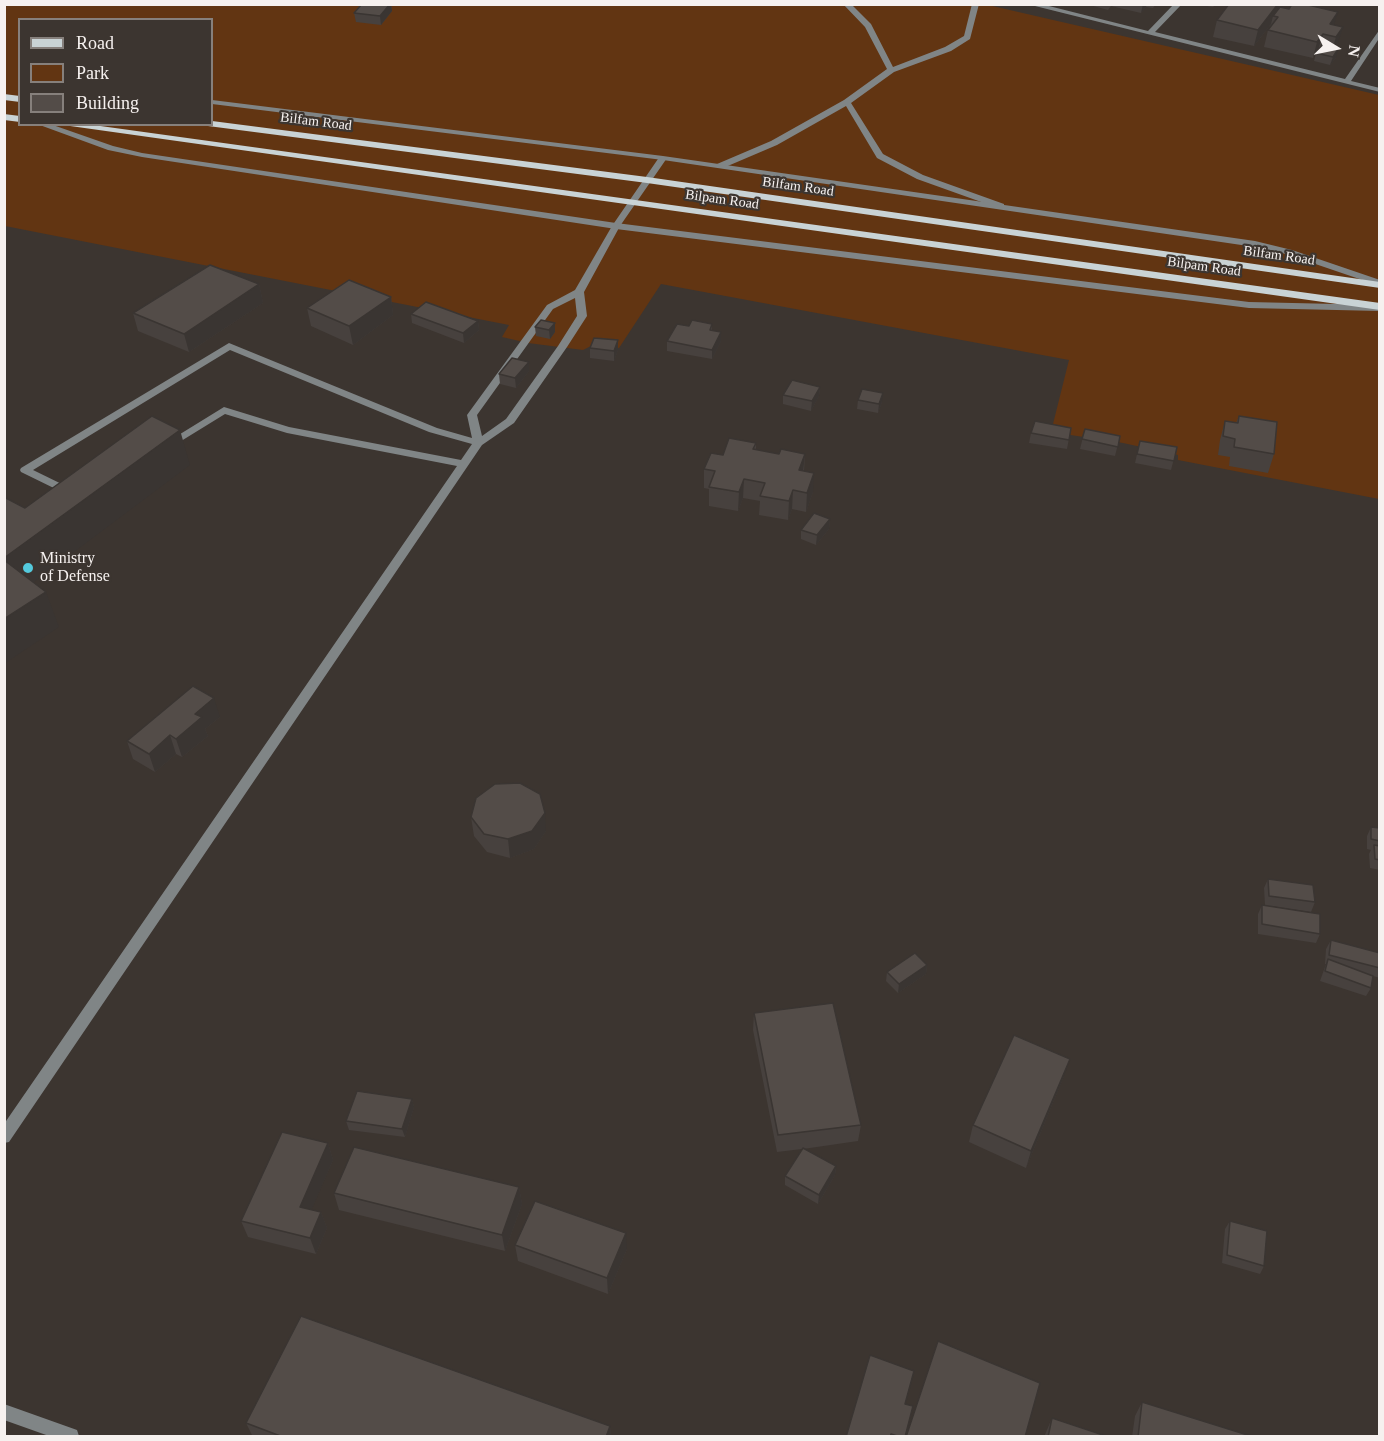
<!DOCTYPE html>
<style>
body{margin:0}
#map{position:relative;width:1384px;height:1441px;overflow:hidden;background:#3c3530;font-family:"Times New Roman",serif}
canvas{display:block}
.frame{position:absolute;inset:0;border:6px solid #f6f1ef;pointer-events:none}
.legend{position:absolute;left:18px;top:18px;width:195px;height:108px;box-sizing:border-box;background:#3c3530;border:2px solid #86807c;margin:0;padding:8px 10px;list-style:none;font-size:18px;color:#f6f1ef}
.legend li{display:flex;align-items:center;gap:12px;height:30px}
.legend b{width:30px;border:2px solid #86807c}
.north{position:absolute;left:1306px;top:18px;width:60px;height:60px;-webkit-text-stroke:4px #3c3530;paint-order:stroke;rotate:100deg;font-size:16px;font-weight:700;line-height:24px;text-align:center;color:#f6f1ef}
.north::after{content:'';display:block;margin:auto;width:21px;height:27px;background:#f6f1ef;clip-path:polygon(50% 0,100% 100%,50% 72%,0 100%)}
</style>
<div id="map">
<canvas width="1384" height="1441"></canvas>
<div class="frame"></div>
<ul class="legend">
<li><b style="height:8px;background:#c9d3d5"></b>Road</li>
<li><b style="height:16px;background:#623512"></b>Park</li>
<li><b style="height:16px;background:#534c48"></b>Building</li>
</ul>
<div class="north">N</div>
</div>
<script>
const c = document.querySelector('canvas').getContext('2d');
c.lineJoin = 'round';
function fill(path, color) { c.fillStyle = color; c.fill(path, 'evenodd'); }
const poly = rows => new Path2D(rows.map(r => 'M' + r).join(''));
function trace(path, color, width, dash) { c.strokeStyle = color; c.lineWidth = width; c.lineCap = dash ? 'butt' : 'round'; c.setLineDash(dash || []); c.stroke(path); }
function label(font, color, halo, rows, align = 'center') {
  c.font = font + ' "Times New Roman",serif'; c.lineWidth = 4.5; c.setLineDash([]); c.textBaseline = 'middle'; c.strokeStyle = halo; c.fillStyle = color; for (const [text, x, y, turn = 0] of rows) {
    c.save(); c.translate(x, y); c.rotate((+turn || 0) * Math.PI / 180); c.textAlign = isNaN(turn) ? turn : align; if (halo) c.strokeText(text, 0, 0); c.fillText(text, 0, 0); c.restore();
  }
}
const green = poly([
 [4,5,988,5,1379,95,1379,499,1178,460,1178,455,1123,443,1051,432,1069,360,661,284,619,348,591,346,583,350,528,343,502,337,509,325,5,226],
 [20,20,212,20,212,124,20,124]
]);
const service = poly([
 [660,156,667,158,620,226,584,292,587,316,567,347,514,423,482,445,9,1142,4,1143,4,1124,457,466,287,433,225,414,173,446,165,446,164,444,224,407,289,427,461,460,472,444,429,432,230,350,33,470,74,490,75,492,74,494,66,494,21,472,20,470,21,468,229,343,437,428,472,438,467,415,547,305,575,290,612,226,660,156],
 [575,298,577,316,558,346,506,419,482,436,477,415,553,309,575,298],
 [4,1404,77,1430,79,1436,49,1436,4,1420,4,1404]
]);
const minor = poly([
 [843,4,851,4,871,24,893,67,945,47,964,36,972,4,979,4,970,39,951,51,894,72,851,103,883,154,923,175,1004,204,1004,208,998,208,917,179,877,158,846,106,777,145,723,168,717,168,717,164,771,141,844,100,887,69,865,27,843,4],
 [1027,4,1041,4,1148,31,1174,4,1182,4,1155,32,1345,79,1380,29,1380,37,1351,81,1380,88,1380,92,1027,4]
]);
const tertiary = poly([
 [212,100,663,156,1255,241,1292,250,1380,280,1380,286,1286,254,1255,247,663,160,212,104,212,100],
 [37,124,50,124,113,146,142,153,616,223,1249,302,1380,305,1380,311,1249,308,616,229,142,157,108,150,37,124]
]);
const primary = poly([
 [4,94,20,96,20,102,4,100,4,94],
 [4,114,20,116,20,122,4,120,4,114],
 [212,121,647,177,1380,282,1380,288,647,183,208,126,212,121],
 [56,124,86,124,1380,303,1380,310,56,124]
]);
const wall = poly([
 [362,4,391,4,392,11,381,25,356,22,354,13],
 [1086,4,1156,4,1153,8,1146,7,1141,13,1111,6,1108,10],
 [1207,4,1216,4,1213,7,1207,6],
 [1229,4,1280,4,1279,9,1334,25,1338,43,1335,48,1336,58,1330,65,1314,61,1316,53,1313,58,1264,47,1268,30,1271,24,1254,46,1213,37,1217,20],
 [259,284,263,303,189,352,138,331,133,313],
 [391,297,393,315,353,345,311,326,307,308],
 [411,314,478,321,479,330,464,343,412,323],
 [555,323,555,332,550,339,536,336,535,327],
 [712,324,712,330,721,332,721,341,712,359,667,351,667,341,689,326],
 [590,348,618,350,614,361,590,358],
 [529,371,516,388,500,384,499,374],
 [820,387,819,396,811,411,783,404,783,395],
 [858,400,882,402,878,413,857,409],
 [1239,416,1274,454,1268,473,1229,466,1230,457,1218,455,1220,440,1225,421,1236,423],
 [1071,428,1067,449,1029,443,1031,433],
 [1085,429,1120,436,1115,456,1080,449],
 [1140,441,1177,447,1171,470,1135,463],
 [756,443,756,450,779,454,805,454,804,471,813,492,806,512,792,509,788,520,759,515,760,501,743,498,738,511,709,506,709,489,704,488,704,469,723,455],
 [830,519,829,529,816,545,801,539,801,530],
 [220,717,205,729,208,736,182,757,176,754,155,772,133,759,127,741],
 [471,817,546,831,534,849,510,858,487,852,474,836],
 [1371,827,1380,828,1380,870,1370,868,1369,854,1371,850,1367,849,1367,836],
 [1268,879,1315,902,1311,912,1271,906,1320,934,1316,943,1258,934,1258,914,1262,905,1265,905,1264,888],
 [1331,940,1380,953,1380,978,1373,976,1371,988,1366,996,1320,981,1326,964,1325,964,1326,949],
 [927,965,926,974,898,993,886,981,887,972],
 [754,1013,861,1125,858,1141,803,1149,836,1166,835,1175,818,1204,785,1185,785,1176,802,1149,777,1152,753,1030],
 [1064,1076,1026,1168,969,1142,973,1125],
 [412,1099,414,1107,405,1137,349,1130,346,1121],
 [328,1143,333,1160,311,1210,321,1212,327,1228,316,1254,248,1237,241,1221],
 [519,1187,522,1204,505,1251,339,1210,334,1193],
 [1230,1221,1264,1266,1260,1274,1222,1263,1225,1229],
 [515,1245,627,1249,608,1294,518,1261],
 [1142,1402,1254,1437,1132,1437,1135,1416],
 [1052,1418,1109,1437,1044,1437],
 [246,1423,610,1426,611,1437,253,1437]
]);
const shadedWall = poly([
 [390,4,391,4,392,11,381,25,380,16],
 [1143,4,1147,4,1146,7,1141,13],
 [1278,4,1280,4,1277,16,1273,16,1271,24,1254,46,1258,30],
 [1338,12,1333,28,1330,24],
 [1343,27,1338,43,1331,53,1336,37],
 [1323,34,1318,50,1313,58,1317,42],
 [1338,49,1336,58,1330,65,1333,57],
 [259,284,263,303,189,352,184,334],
 [391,297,393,315,353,345,349,326],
 [478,321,479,330,464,343,463,333],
 [555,323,555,332,550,339,549,330],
 [721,332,721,341,712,359,712,350],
 [618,340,618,350,614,361,614,351],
 [529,362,529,371,516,388,515,378],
 [820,387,819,396,811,411,812,401],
 [883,393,882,402,878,413,879,404],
 [180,430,190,465,18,594,4,562,4,558],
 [4,443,8,452,4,454],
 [805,454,803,472,799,470],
 [814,473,813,492,806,512,807,493],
 [744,479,743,498,738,511,739,492],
 [793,490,792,509,788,520,789,501],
 [830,519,829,529,816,545,817,535],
 [46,592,59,627,4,664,4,619],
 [214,698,220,717,205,729,208,736,182,757,176,739,195,714],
 [170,735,176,754,155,772,149,754],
 [545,813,546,831,534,849,510,858,508,839],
 [927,965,926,974,898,993,899,984],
 [1070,1059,1064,1076,1026,1168,1031,1151],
 [412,1099,414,1107,405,1137,402,1129],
 [328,1143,333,1160,306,1223,300,1207],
 [836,1166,835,1175,818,1204,819,1195],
 [519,1187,522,1204,505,1251,502,1235],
 [321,1212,327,1228,316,1254,310,1238],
 [626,1233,627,1249,608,1294,607,1278],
 [610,1426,611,1437,606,1437]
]);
const building = poly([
 [362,4,390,4,380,16,354,13,362,4],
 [1229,4,1278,4,1258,30,1217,20,1229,4],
 [1292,4,1304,4,1338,12,1330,24,1343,27,1336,37,1323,34,1317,42,1268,30,1278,17,1273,16,1280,7,1289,9,1292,4],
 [1322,45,1338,49,1333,57,1316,53,1322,45],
 [210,265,259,284,184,334,133,313,210,265],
 [349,280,391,297,349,326,307,308,349,280],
 [426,302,478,321,463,333,411,314,426,302],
 [541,320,555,323,549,330,535,327,541,320],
 [692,320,712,324,710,330,721,332,712,350,667,341,677,324,689,326,692,320],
 [594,338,618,340,614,351,590,348,594,338],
 [512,358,529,362,515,378,499,374,512,358],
 [792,380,820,387,812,401,783,395,792,380],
 [862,389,883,393,879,404,858,400,862,389],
 [152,416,180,430,4,558,4,497,25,508,152,416],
 [1239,416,1277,422,1274,454,1234,447,1235,439,1223,436,1225,421,1238,423,1239,416],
 [1035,421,1071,428,1069,440,1031,433,1035,421],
 [1085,429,1120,436,1118,447,1082,439,1085,429],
 [729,438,756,443,753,449,779,454,781,449,805,454,799,470,814,473,807,493,793,490,789,501,760,496,765,483,744,479,739,492,709,487,715,471,704,469,711,453,723,455,729,438],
 [1140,441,1177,447,1174,461,1137,454,1140,441],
 [814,513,830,519,817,535,801,530,814,513],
 [4,560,46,592,4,619,4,560],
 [193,686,214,698,195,714,202,717,176,739,170,735,149,754,127,741,193,686],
 [520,783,540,794,545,813,532,831,508,839,484,834,471,817,476,798,495,784,520,783],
 [1371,827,1380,828,1380,841,1371,839,1371,827],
 [1374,845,1380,846,1380,860,1375,859,1374,845],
 [1268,879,1313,885,1315,902,1269,896,1268,879],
 [1262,905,1320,914,1320,934,1262,924,1262,905],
 [1331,940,1380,953,1380,968,1329,955,1331,940],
 [915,953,927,965,899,984,887,972,915,953],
 [1328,959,1373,976,1371,988,1325,971,1328,959],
 [833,1003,861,1125,778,1135,754,1013,833,1003],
 [1014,1035,1070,1059,1031,1151,973,1125,1014,1035],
 [357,1091,412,1099,402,1129,346,1121,357,1091],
 [282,1132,328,1143,300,1207,321,1212,310,1238,241,1221,282,1132],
 [354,1147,519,1187,502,1235,334,1193,354,1147],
 [803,1148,836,1166,819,1195,785,1176,803,1148],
 [535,1201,626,1233,607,1278,515,1245,535,1201],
 [1230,1221,1267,1231,1264,1266,1227,1255,1230,1221],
 [301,1316,610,1426,606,1437,283,1437,246,1423,301,1316],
 [938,1341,1040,1383,1025,1437,906,1437,938,1341],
 [870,1355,914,1371,905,1404,913,1406,905,1437,900,1437,891,1434,890,1437,846,1437,870,1355],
 [1142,1402,1254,1437,1138,1437,1142,1402],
 [1052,1418,1109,1437,1048,1437,1052,1418]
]);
const markers = [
 [28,568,6,"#54cadd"]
];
const farStreetnames = [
 ["Bilfam Road",316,122,7],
 ["Bilfam Road",798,187,8],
 ["Bilpam Road",722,200,8],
 ["Bilfam Road",1279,256,8],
 ["Bilpam Road",1204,267,8]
];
const poiNames = [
 ["Ministry",40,559],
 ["of Defense",40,577]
];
fill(green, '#623512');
fill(service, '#808586');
fill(minor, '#808586');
fill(tertiary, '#808586');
fill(primary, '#c9d3d5');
fill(wall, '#47413e');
fill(shadedWall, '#3a3532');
fill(building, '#534c48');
trace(building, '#3a3532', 1.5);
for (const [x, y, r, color] of markers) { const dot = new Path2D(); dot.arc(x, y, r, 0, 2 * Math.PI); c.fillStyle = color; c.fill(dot); trace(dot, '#3c3530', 2); }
label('14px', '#f6f1ef', '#3c3530', farStreetnames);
label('16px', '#f6f1ef', '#3c3530', poiNames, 'left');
</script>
